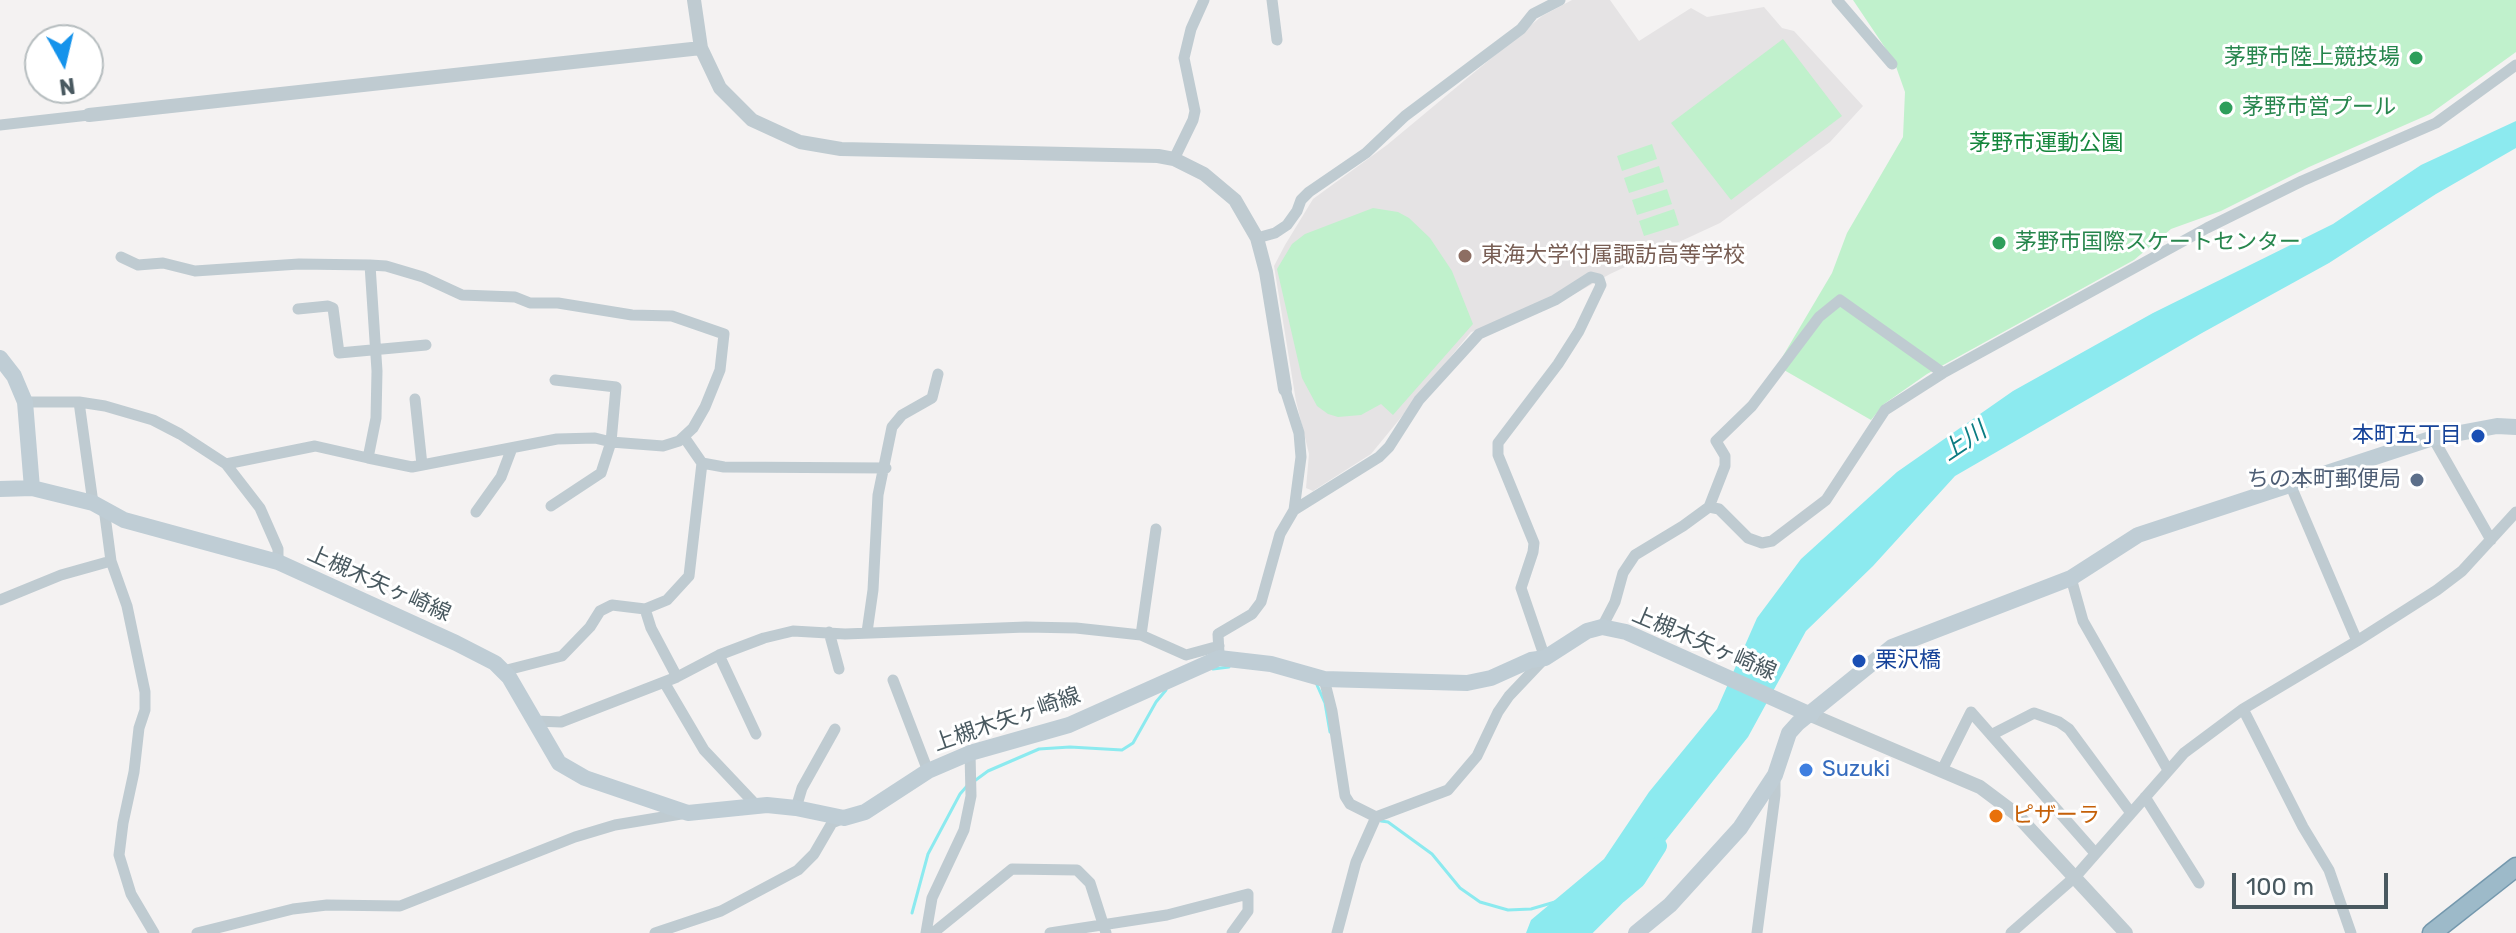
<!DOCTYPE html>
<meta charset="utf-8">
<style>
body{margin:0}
#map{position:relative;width:2516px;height:933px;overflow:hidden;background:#f4f2f2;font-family:Rubik,sans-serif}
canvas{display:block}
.north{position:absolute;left:24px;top:24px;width:80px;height:80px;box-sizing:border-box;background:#fff;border:2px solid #b6bdbf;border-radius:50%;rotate:172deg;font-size:22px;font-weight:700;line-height:32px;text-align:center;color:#495960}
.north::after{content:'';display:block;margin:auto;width:28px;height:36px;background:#1593eb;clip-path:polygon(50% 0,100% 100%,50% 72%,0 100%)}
.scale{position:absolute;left:2232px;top:873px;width:156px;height:36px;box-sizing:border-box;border:4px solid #495960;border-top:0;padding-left:10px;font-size:24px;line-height:28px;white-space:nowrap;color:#495960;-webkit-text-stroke:6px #fff;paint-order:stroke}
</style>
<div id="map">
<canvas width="2516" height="933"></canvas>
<div class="north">N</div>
<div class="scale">100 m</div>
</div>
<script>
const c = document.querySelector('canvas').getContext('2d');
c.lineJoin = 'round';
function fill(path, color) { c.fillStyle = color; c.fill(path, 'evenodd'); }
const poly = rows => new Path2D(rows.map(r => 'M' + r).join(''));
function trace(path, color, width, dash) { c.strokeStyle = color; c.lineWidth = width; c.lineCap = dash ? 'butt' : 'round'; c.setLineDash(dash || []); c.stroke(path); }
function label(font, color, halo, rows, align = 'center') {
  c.font = font + ' Rubik,"Noto Sans JP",sans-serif'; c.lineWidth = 6; c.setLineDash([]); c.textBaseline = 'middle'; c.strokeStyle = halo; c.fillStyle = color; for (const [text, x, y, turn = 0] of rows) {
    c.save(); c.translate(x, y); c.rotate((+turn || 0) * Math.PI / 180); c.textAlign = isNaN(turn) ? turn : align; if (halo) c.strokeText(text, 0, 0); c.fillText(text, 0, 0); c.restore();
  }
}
const education = poly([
 [1572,0,1610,0,1639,41,1691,8,1707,17,1764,7,1782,28,1794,31,1863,106,1830,142,1720,223,1610,274,1546,310,1471,332,1371,454,1313,491,1306,488,1309,454,1296,401,1274,266,1285,245,1313,199,1387,145,1542,16]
]);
const green = poly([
 [1853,0,2516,0,2516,52,2430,114,2309,167,2221,211,2171,229,2134,260,1927,374,1884,404,1871,420,1777,366,1832,273,1847,233,1903,137,1905,92,1894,61],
 [1783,39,1842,116,1731,200,1671,123],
 [1652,144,1657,159,1622,171,1617,156],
 [1659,166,1664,182,1629,193,1624,178],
 [1667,189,1672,204,1637,215,1632,200],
 [1373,208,1398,212,1409,218,1430,238,1452,271,1473,324,1393,415,1381,404,1361,415,1338,417,1328,414,1317,406,1302,378,1277,269,1292,244,1305,234],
 [1674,209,1679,225,1644,236,1639,221]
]);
const water = poly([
 [2516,121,2516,148,2436,194,2329,263,2202,333,1955,476,1873,566,1806,631,1748,737,1592,933,1526,933,1531,920,1604,859,1649,792,1717,709,1757,618,1801,559,1897,472,2013,391,2153,313,2333,224,2421,165]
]);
const stream = poly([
 [1213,669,1229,667],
 [1317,685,1325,703,1330,732],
 [973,782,988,771,1039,749,1070,747,1122,750,1133,743,1156,702,1166,690],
 [1381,821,1388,822,1432,854,1460,888,1480,902,1508,910,1531,909,1555,902],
 [912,913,928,854,960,794,967,786]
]);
const river = poly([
 [1580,933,1618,895,1637,879,1658,846]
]);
const minor = poly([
 [1272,0,1277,40],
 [1837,0,1892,64],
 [0,125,89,115],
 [1174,159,1193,120,1195,111,1184,58,1191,29,1204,0],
 [1257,238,1275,233,1287,225,1297,211,1301,200,1309,192,1366,153,1405,116,1521,29,1533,14,1560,0],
 [121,257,138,265,163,263,195,271,299,264,370,265],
 [370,265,386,266,423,277,462,295,515,297,530,303,558,303,632,315,672,316,724,334,720,370,705,407,693,428,679,441,663,446,611,442,595,438,557,439,412,467,368,458,376,418,377,371,370,265],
 [298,309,328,306,333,308,339,353,426,345],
 [415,399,422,465],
 [25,402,79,402,105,406,153,420,180,434,226,464,260,508,278,549,278,562],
 [79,402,93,503],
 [684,437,702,463,724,467,886,468],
 [2433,438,2491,540],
 [226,464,315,446,368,458],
 [2290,484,2357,641],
 [551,506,601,473,611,442,616,387,555,380],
 [1709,507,1719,509,1748,538,1762,543,1772,541,1826,500,1885,410,1943,373,2207,228,2302,181,2436,123,2516,65],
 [104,508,111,561,127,606,145,692,145,710,139,728,134,772,123,823,119,855,131,894,154,933],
 [1294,510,1379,457,1389,447,1419,400,1479,334,1555,300,1591,277,1599,279,1601,285,1579,331,1558,364,1498,443,1498,455,1534,543,1533,552,1521,588,1545,658,1509,696,1498,712,1477,756,1448,790,1376,817,1350,804,1345,796,1332,711,1324,679],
 [476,512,501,477,512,448],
 [2071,578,2083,621,2168,770],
 [0,600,61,575,111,561],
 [645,609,667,600,689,576,702,463],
 [1602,627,1615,602,1623,573,1635,555,1683,526,1709,507,1725,466,1725,456,1716,441,1752,406,1819,317,1840,300,1943,373],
 [829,632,839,669],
 [867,632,873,590,878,495,892,427,902,415,932,398,938,374],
 [1141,635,1156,529],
 [1219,653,1218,634,1252,614,1261,602,1280,534,1294,510,1301,457,1299,433,1285,389],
 [719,655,756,734],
 [503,671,562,656,590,627,600,611,612,605,645,609,651,628,677,677],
 [893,680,928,771],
 [664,682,704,750,756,805],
 [2243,709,2303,827,2329,870,2351,933],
 [535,721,561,722,677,677,719,655,764,638,793,631,845,634,1026,627,1076,628,1141,635,1186,655,1219,646],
 [1991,735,2034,713,2059,722,2069,729,2131,813],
 [1942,770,1971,712,2095,853],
 [2145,797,2199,883],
 [796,808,802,788,835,729],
 [197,933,293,909,327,905,400,906,575,837,615,825,681,814],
 [655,933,721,911,798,870,814,854,832,823,842,819],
 [926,933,932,898,964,830,971,796,970,753],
 [933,933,1012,869,1077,870,1090,883,1106,933],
 [1050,933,1167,915,1248,894,1248,911,1232,933],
 [1337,933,1356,862,1376,817],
 [1757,933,1775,795,1775,775],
 [2011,933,2076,876,2184,753,2243,709,2357,641,2437,590,2462,571,2516,512]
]);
const tertiary = poly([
 [694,0,701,48,720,88,752,120,800,142,841,149,1158,156,1174,159,1204,174,1235,200,1257,238,1266,272,1285,389],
 [89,115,701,48],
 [1811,715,1980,787,2016,814,2126,933]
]);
const secondary = poly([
 [0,358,14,376,25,402,32,488],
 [0,489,32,488,93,503,124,520,278,562,456,643,495,663,509,677,559,763,585,778,688,813,767,805,796,808,844,818,865,812,928,771,970,753,1069,725,1219,658,1271,664,1324,679,1467,683,1491,678,1531,660,1545,658,1587,631,1602,627,1626,632,1811,715],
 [1636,933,1670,905,1740,828,1775,775,1789,733,1798,723,1892,647,2071,578,2138,535,2433,438,2497,426,2516,427]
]);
const trunk = poly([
 [2432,933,2516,867]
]);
const markers = [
 [2416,58,8,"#2e9e5b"],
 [2226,108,8,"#2e9e5b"],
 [1999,243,8,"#2e9e5b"],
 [1465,256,8,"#8d6e63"],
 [2478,436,8,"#1a4fb4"],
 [2417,480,8,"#5c6f8a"],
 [1859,661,8,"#1a4fb4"],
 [1806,770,8,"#3f7fe0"],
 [1996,816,8,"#e8710a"]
];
const leisureNames = [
 ["茅野市陸上競技場",2400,58,"right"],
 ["茅野市営プール",2242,108],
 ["茅野市国際スケートセンター",2015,243]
];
const parkNames = [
 ["茅野市運動公園",2046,144]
];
const educationNames = [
 ["東海大学付属諏訪高等学校",1481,256]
];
const transitNames = [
 ["本町五丁目",2462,436],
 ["栗沢橋",1875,661,"left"]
];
const serviceNames = [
 ["ちの本町郵便局",2401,480]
];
const streetNames = [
 ["上槻木矢ヶ崎線",379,584,24],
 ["上槻木矢ヶ崎線",1704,644,23],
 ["上槻木矢ヶ崎線",1007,720,-19]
];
const shopNames = [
 ["Suzuki",1822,770]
];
const foodNames = [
 ["ピザーラ",2012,816]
];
const waterNames = [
 ["上川",1964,442,-34]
];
fill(education, '#e5e3e4');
fill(green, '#c0f1cc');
fill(water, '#8ceaef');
trace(stream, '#8ceaef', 3);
trace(river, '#8ceaef', 18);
trace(trunk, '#7498ad', 21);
trace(minor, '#bfcbd1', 11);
trace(tertiary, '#bfcbd1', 14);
trace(secondary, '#bfcdd5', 16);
trace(trunk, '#9dbac9', 18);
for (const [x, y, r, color] of markers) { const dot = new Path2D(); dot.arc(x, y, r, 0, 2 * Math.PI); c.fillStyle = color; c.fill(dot); trace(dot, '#fff', 3); }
label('22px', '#27864d', '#fff', leisureNames, 'left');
label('22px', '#15863c', '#fff', parkNames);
label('22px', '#785e54', '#fff', educationNames, 'left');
label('22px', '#164399', '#fff', transitNames, 'right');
label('22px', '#4e5e75', '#fff', serviceNames, 'right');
label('22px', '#495960', '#fff', streetNames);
label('22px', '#366cbe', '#fff', shopNames, 'left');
label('22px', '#c56008', '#fff', foodNames, 'left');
label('italic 24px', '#0b7c82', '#fff', waterNames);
</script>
